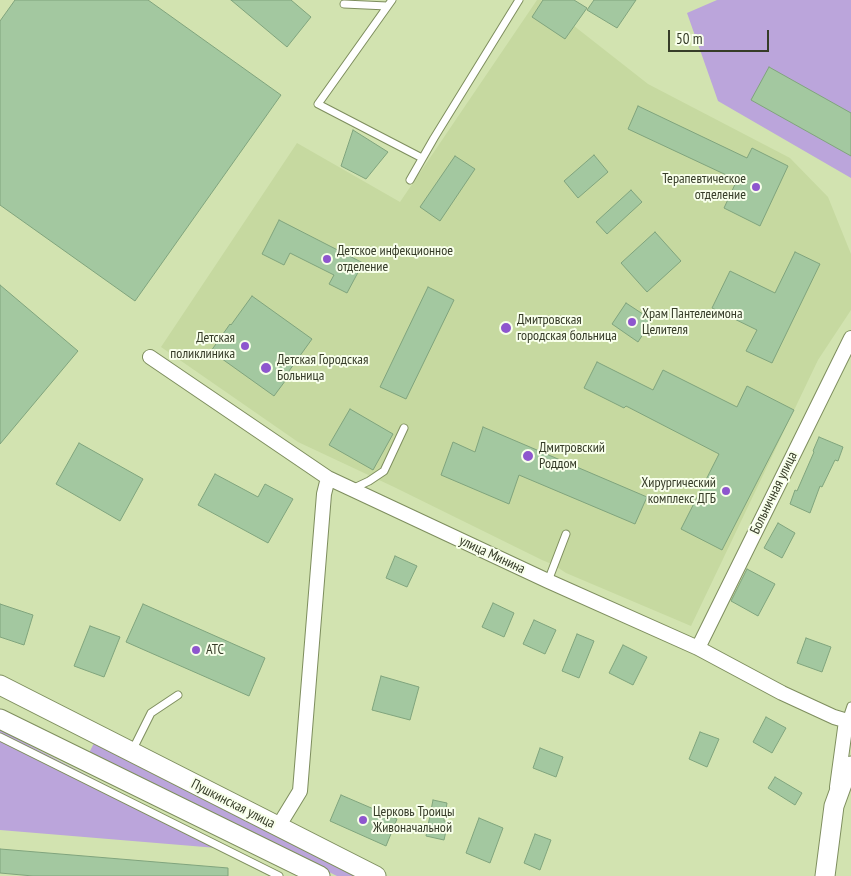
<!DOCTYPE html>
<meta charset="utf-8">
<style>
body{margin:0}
#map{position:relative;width:851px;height:876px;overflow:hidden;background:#d2e3b0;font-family:"PT Sans Narrow",sans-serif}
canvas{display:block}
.scale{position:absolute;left:668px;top:30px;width:101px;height:22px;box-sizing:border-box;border:2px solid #363c28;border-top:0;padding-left:6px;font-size:15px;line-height:18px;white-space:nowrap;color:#363c28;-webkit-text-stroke:4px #f8ffeb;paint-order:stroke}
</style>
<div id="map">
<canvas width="851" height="876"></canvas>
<div class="scale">50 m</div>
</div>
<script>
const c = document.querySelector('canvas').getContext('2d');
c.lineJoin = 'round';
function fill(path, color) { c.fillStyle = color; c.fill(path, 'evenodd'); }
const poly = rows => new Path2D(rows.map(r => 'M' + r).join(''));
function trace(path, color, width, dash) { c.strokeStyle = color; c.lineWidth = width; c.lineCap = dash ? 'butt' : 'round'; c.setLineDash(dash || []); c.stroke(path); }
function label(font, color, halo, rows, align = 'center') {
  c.font = font + ' "PT Sans Narrow",sans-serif'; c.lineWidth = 4; c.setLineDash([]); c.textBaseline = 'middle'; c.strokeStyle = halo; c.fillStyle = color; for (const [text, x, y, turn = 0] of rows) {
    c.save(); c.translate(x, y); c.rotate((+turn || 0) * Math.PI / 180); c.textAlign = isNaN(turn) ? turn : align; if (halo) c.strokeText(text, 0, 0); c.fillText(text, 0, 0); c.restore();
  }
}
const built = poly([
 [537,0,541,0,648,84,790,158,828,197,851,254,851,310,818,360,691,626,566,573,554,565,542,560,394,487,298,442,161,347,297,143,400,202]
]);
const green = poly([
 [717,0,851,0,851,178,718,101,687,13],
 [0,730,229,849,0,830],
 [95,741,361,876,337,876,89,753]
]);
const building = poly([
 [15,0,148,0,281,95,135,301,0,205,0,21,15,0],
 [231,0,291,0,311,17,287,47,231,0],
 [543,0,574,0,587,8,565,39,532,17,543,0],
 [594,0,636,0,617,28,587,10,594,0],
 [769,67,851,113,851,156,751,100,769,67],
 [638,106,747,158,752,148,788,166,760,226,724,208,737,180,628,129,638,106],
 [353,130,388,152,366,179,341,166,353,130],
 [594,155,608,172,578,198,564,181,594,155],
 [455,156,475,169,440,221,420,207,455,156],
 [631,190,642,202,607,234,596,222,631,190],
 [279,220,363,263,347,293,329,284,334,275,290,253,284,265,262,254,279,220],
 [655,232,681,261,647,292,621,263,655,232],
 [795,252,820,264,772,363,746,351,757,330,712,308,730,271,775,293,795,252],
 [0,285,78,351,0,444,0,285],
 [428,287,454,300,406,399,380,387,428,287],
 [252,296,312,339,289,371,291,373,274,396,211,351,230,324,231,325,252,296],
 [626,303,652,320,638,342,612,324,626,303],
 [597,362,653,390,663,370,737,407,747,386,794,410,722,550,681,529,719,454,626,406,624,408,584,388,597,362],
 [350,409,393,434,373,470,329,445,350,409],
 [483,427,647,497,635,524,519,475,509,504,441,475,453,442,475,452,483,427],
 [819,437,843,447,838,461,835,460,822,487,820,486,810,513,790,504,795,490,797,491,814,452,813,451,819,437],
 [79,443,143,479,120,521,56,484,79,443],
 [215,474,258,497,265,484,293,499,268,543,198,505,215,474],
 [778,523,795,533,782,558,764,548,778,523],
 [395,556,417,566,407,587,386,578,395,556],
 [747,569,775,584,758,616,731,601,747,569],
 [493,603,514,613,504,637,482,627,493,603],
 [0,604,33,615,24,645,0,637,0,604],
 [143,604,265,658,249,696,126,642,143,604],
 [534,620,556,630,545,654,523,644,534,620],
 [90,626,120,637,104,677,74,666,90,626],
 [577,634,594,641,579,678,562,671,577,634],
 [806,638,831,647,822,672,797,663,806,638],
 [623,645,647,657,633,685,609,673,623,645],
 [381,676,419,687,410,720,372,710,381,676],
 [766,717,786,728,772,753,753,742,766,717],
 [700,732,719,739,707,767,689,759,700,732],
 [540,748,563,757,556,777,533,768,540,748],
 [775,777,802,793,795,805,768,788,775,777],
 [341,795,397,819,386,846,330,821,341,795],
 [433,800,447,803,444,821,448,822,444,840,426,836,433,800],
 [479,818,503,828,490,863,466,853,479,818],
 [535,834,551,840,540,870,524,863,535,834],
 [0,849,228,868,228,876,33,876,0,873,0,849]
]);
const lane = poly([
 [392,0,318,104,422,158],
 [344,4,387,6],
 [410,180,434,138,519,0],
 [352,489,369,481,384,471,404,428],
 [548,581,566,534],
 [846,721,851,706],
 [0,737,279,876],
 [132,751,151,713,178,695]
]);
const street = poly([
 [150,357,328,478,548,581,698,648,782,693,834,717,851,722],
 [698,648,851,338],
 [837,787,846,721],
 [278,827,300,791,324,494,328,478]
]);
const secondary = poly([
 [0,685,376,876],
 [0,719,320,876],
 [825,876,834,806,842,784,851,766]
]);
const markers = [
 [756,187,5,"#8e56ce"],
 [327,259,5,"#8e56ce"],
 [632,322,5,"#8e56ce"],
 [506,328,6,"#8e56ce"],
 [245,346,5,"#8e56ce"],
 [266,368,6,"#8e56ce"],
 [528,456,6,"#8e56ce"],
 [726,491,5,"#8e56ce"],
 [196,650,5,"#8e56ce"],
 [363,820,5,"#8e56ce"]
];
const poiNames = [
 ["Терапевтическое",746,179,"right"],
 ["отделение",746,195,"right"],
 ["Детское инфекционное",337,251],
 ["отделение",337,267],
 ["Храм Пантелеимона",642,314],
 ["Целителя",642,330],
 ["Дмитровская",517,320],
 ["городская больница",517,336],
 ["Детская",235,338,"right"],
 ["поликлиника",235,354,"right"],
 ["Детская Городская",277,360],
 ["Больница",277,376],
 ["Дмитровский",539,448],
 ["Роддом",539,464],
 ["Хирургический",716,483,"right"],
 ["комплекс ДГБ",716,499,"right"],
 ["АТС",206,650],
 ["Церковь Троицы",373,812],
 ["Живоначальной",373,828]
];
const streetNames = [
 ["Больничная улица",774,493,-64],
 ["улица Минина",492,555,25],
 ["Пушкинская улица",233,804,27]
];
fill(built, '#c6d9a0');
fill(green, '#bba5db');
fill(building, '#a3c8a0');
trace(building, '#80a47d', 1);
trace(lane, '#7e8e5e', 9);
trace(street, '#7e8e5e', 16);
trace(secondary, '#7e8e5e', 21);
trace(lane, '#fff', 7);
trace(street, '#fff', 14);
trace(secondary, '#fff', 19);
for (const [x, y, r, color] of markers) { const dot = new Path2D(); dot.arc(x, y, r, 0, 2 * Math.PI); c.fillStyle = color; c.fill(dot); trace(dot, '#f8ffeb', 2); }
label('14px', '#363c28', '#f8ffeb', poiNames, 'left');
label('14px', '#363c28', '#f8ffeb', streetNames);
</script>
